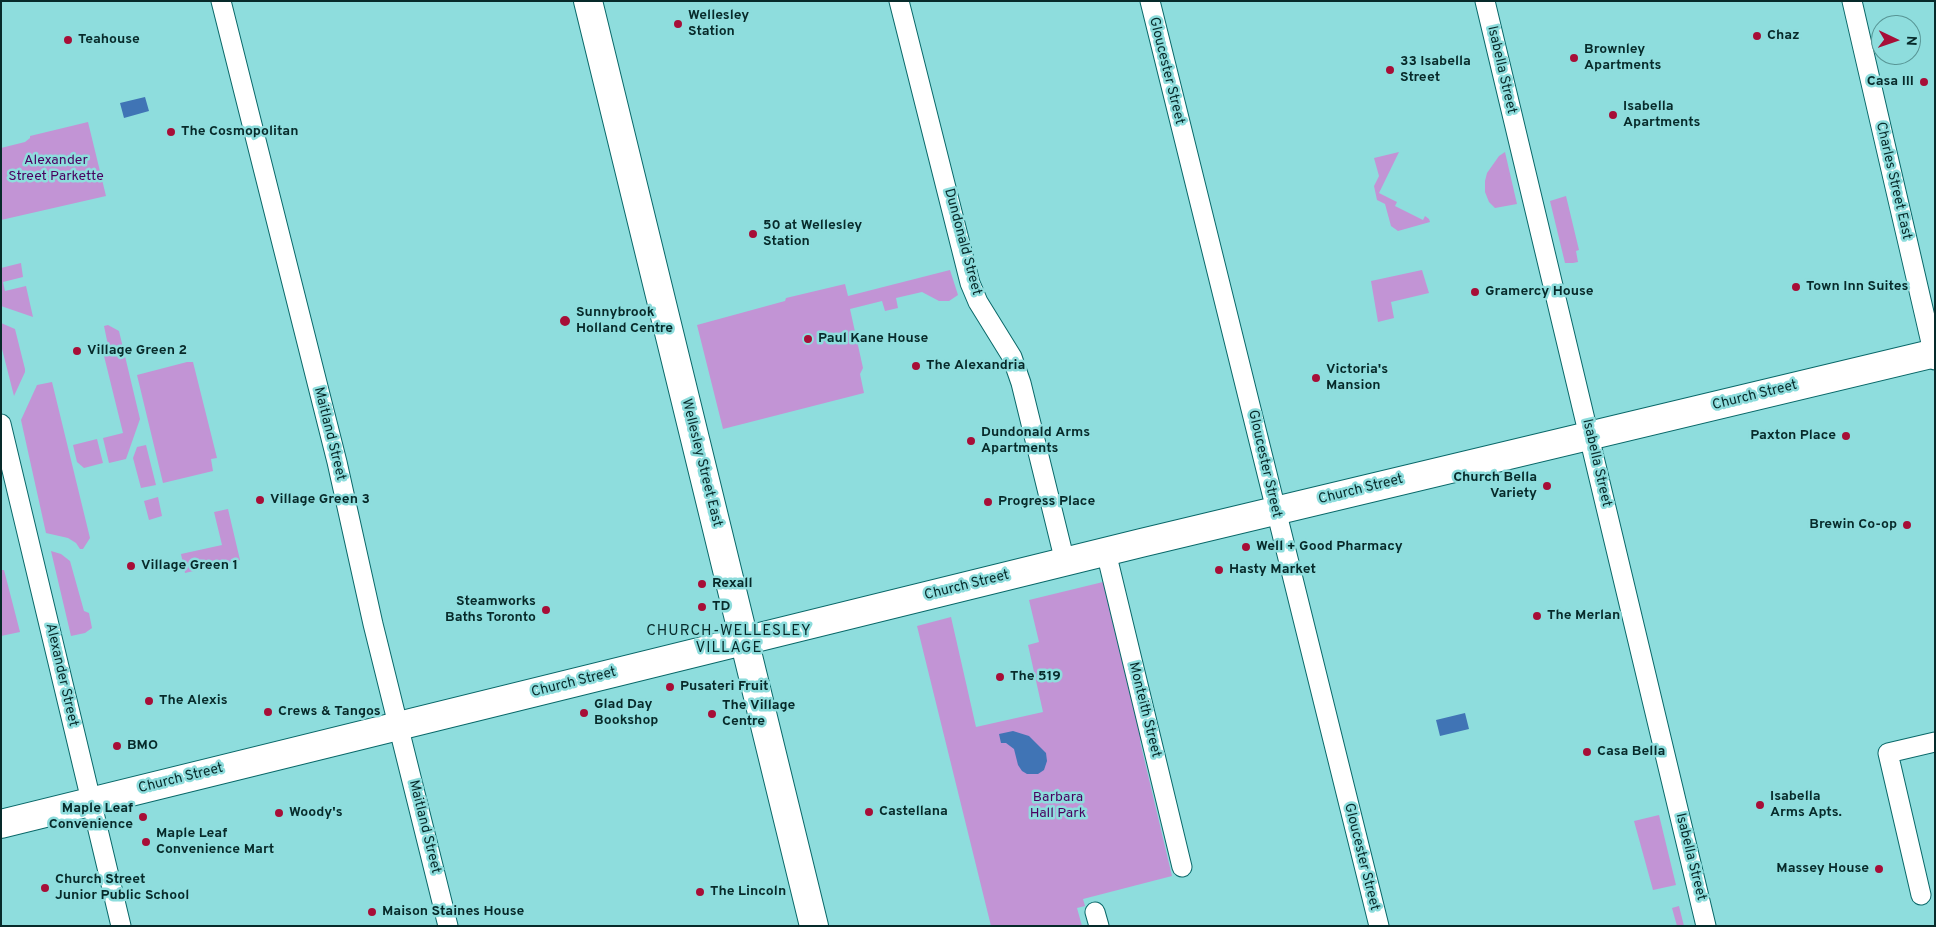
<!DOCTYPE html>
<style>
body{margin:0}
#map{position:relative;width:1936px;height:927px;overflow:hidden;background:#8edddd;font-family:Overpass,sans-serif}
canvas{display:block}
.frame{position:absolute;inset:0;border:2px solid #072a2a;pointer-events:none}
.north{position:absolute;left:1871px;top:15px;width:50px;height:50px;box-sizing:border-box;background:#8edddd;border:1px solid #589595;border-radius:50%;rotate:93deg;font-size:14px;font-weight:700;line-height:20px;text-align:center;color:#072a2a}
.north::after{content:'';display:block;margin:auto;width:18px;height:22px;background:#a70e37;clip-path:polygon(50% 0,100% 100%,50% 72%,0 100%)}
</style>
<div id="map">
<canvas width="1936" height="927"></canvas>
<div class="frame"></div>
<div class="north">N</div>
</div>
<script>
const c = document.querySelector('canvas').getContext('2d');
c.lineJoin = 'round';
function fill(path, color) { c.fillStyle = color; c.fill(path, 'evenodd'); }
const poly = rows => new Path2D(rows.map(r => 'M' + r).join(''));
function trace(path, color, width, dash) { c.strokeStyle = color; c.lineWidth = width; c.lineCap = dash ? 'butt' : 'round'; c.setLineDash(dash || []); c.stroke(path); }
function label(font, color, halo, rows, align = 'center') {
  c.font = font + ' Overpass,sans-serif'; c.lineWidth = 5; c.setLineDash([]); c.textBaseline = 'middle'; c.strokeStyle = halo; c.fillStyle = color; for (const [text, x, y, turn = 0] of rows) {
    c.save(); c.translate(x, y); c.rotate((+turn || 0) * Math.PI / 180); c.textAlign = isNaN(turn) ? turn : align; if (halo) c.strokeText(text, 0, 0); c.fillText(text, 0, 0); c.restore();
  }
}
const green = poly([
 [88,122,106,196,1,220,1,148,25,142,30,138,30,136],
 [1399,152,1379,193,1397,202,1395,206,1423,220,1425,216,1429,219,1430,222,1398,231,1391,226,1385,204,1377,200,1374,186,1379,176,1374,158],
 [1505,152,1517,204,1495,208,1489,202,1485,192,1485,181,1487,173,1499,156],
 [1566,196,1579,250,1576,251,1578,262,1573,263,1565,263,1550,201],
 [21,263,23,277,3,282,5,291,26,286,33,317,1,306,1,268],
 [950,270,958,295,949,301,939,301,922,292,896,298,898,308,885,311,882,301,850,309,863,368,860,374,864,393,723,429,697,325,785,301,786,298,845,284,848,296],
 [1422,270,1429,293,1391,302,1394,318,1378,322,1371,281],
 [1,323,15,329,25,369,25,372,14,396,1,345],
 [108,325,119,331,140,419,126,459,109,463,103,438,123,433,104,356,110,355,104,326],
 [187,362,193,362,217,458,211,459,213,471,163,483,137,375],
 [52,382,90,538,83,549,80,549,76,543,68,538,46,533,21,420,37,385],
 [97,439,103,463,84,468,77,462,73,445],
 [146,445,156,485,141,488,133,458,137,447],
 [158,497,162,516,149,520,144,501],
 [228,509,240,560,185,573,181,554,222,545,214,512],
 [51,551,61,554,70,561,84,611,89,613,92,628,85,633,71,636],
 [1,570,4,570,20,632,1,636],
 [1103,582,1142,740,1140,741,1172,876,1083,899,1085,906,1077,908,1082,926,991,926,917,626,951,617,976,727,1043,712,1028,645,1039,642,1029,600],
 [1659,815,1676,885,1653,890,1634,821],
 [1679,906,1684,926,1677,926,1672,908]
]);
const water = poly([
 [145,97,149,111,124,118,120,103],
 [1465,713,1469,729,1440,736,1436,720],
 [1013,731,1029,736,1046,753,1047,761,1044,770,1038,774,1027,774,1022,771,1018,765,1014,749,1006,743,1001,743,999,734]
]);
const street = poly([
 [221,1,337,462,373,624,448,926],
 [899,1,970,283,978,302,1012,357,1021,383,1065,562],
 [1150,1,1379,926],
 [1485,1,1706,926],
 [1852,1,1935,360],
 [1,424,121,926],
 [1106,552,1182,867],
 [1921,895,1888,753,1935,742],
 [1095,912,1099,926]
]);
const secondary = poly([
 [588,1,814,926]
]);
const primary = poly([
 [1,824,1141,543,1935,353]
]);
const markers = [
 [678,24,5,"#a70e37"],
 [1757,36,5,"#a70e37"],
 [68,40,5,"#a70e37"],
 [1574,58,5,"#a70e37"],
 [1390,70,5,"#a70e37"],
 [1924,82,5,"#a70e37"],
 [1613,115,5,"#a70e37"],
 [171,132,5,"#a70e37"],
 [753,234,5,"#a70e37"],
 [1796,287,5,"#a70e37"],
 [1475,292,5,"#a70e37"],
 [565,321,6,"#a70e37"],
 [808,339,5,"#a70e37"],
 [77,351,5,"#a70e37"],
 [916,366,5,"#a70e37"],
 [1316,378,5,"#a70e37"],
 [1846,436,5,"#a70e37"],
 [971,441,5,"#a70e37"],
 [1547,486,5,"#a70e37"],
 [260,500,5,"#a70e37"],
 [988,502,5,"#a70e37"],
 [1907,525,5,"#a70e37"],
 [1246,547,5,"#a70e37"],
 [131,566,5,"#a70e37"],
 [1219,570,5,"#a70e37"],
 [702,584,5,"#a70e37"],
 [702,607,5,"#a70e37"],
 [546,610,5,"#a70e37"],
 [1537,616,5,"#a70e37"],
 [1000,677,5,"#a70e37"],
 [670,687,5,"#a70e37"],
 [149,701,5,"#a70e37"],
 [268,712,5,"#a70e37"],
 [584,713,5,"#a70e37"],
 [712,714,5,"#a70e37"],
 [117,746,5,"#a70e37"],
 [1587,752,5,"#a70e37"],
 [1760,805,5,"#a70e37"],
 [869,812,5,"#a70e37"],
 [279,813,5,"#a70e37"],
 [143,817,5,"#a70e37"],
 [146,842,5,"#a70e37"],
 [1879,869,5,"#a70e37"],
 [45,888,5,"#a70e37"],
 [700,892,5,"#a70e37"],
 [372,912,5,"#a70e37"]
];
const poiNames = [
 ["Wellesley",688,16],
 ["Station",688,32],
 ["Chaz",1767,36],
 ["Teahouse",78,40],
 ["Brownley",1584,50],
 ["Apartments",1584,66],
 ["33 Isabella",1400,62],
 ["Street",1400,78],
 ["Casa III",1914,82,"right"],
 ["Isabella",1623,107],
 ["Apartments",1623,123],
 ["The Cosmopolitan",181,132],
 ["50 at Wellesley",763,226],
 ["Station",763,242],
 ["Town Inn Suites",1806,287],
 ["Gramercy House",1485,292],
 ["Sunnybrook",576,313],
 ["Holland Centre",576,329],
 ["Paul Kane House",818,339],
 ["Village Green 2",87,351],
 ["The Alexandria",926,366],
 ["Victoria's",1326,370],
 ["Mansion",1326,386],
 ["Dundonald Arms",981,433],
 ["Apartments",981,449],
 ["Paxton Place",1836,436,"right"],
 ["Church Bella",1537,478,"right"],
 ["Variety",1537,494,"right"],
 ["Village Green 3",270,500],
 ["Progress Place",998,502],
 ["Brewin Co-op",1897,525,"right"],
 ["Well + Good Pharmacy",1256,547],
 ["Village Green 1",141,566],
 ["Hasty Market",1229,570],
 ["Rexall",712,584],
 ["Steamworks",536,602,"right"],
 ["Baths Toronto",536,618,"right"],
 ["TD",712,607],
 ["The Merlan",1547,616],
 ["The 519",1010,677],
 ["Pusateri Fruit",680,687],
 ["The Alexis",159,701],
 ["Glad Day",594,705],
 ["Bookshop",594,721],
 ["The Village",722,706],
 ["Centre",722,722],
 ["Crews & Tangos",278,712],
 ["BMO",127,746],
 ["Casa Bella",1597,752],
 ["Isabella",1770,797],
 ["Arms Apts.",1770,813],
 ["Maple Leaf",133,809,"right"],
 ["Convenience",133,825,"right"],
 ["Castellana",879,812],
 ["Woody's",289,813],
 ["Maple Leaf",156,834],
 ["Convenience Mart",156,850],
 ["Massey House",1869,869,"right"],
 ["Church Street",55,880],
 ["Junior Public School",55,896],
 ["The Lincoln",710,892],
 ["Maison Staines House",382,912]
];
const streetNames = [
 ["Isabella Street",1501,70,77],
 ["Gloucester Street",1166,71,76],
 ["Charles Street East",1893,181,77],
 ["Dundonald Street",962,242,75],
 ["Church Street",1755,396,-14],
 ["Maitland Street",329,434,76],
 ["Wellesley Street East",701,463,76],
 ["Isabella Street",1596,463,77],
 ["Gloucester Street",1264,464,77],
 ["Church Street",1361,490,-14],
 ["Church Street",967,586,-14],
 ["Alexander Street",61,675,77],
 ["Church Street",574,683,-14],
 ["Monteith Street",1144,710,76],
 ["Church Street",181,779,-14],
 ["Maitland Street",424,827,76],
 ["Gloucester Street",1361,857,76],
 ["Isabella Street",1690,857,76]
];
const parkNames = [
 ["Alexander",56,161],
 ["Street Parkette",56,177],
 ["Barbara",1058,798],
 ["Hall Park",1058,814]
];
const neighbourhoodNames = [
 ["CHURCH-WELLESLEY",729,632],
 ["VILLAGE",729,649]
];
fill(green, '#c294d5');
fill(water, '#4074b5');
trace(street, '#096869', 21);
trace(secondary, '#096869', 30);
trace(primary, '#096869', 30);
trace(street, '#fff', 19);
trace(secondary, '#fff', 28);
trace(primary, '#fff', 28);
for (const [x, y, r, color] of markers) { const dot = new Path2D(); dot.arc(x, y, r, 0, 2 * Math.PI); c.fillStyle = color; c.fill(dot); trace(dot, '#8edddd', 2); }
label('bold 14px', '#072a2a', '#8edddd', poiNames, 'left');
label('14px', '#072a2a', '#8edddd', streetNames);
label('14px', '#49015f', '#8edddd', parkNames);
c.letterSpacing = '1px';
label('15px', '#072a2a', '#8edddd', neighbourhoodNames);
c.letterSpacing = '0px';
</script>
